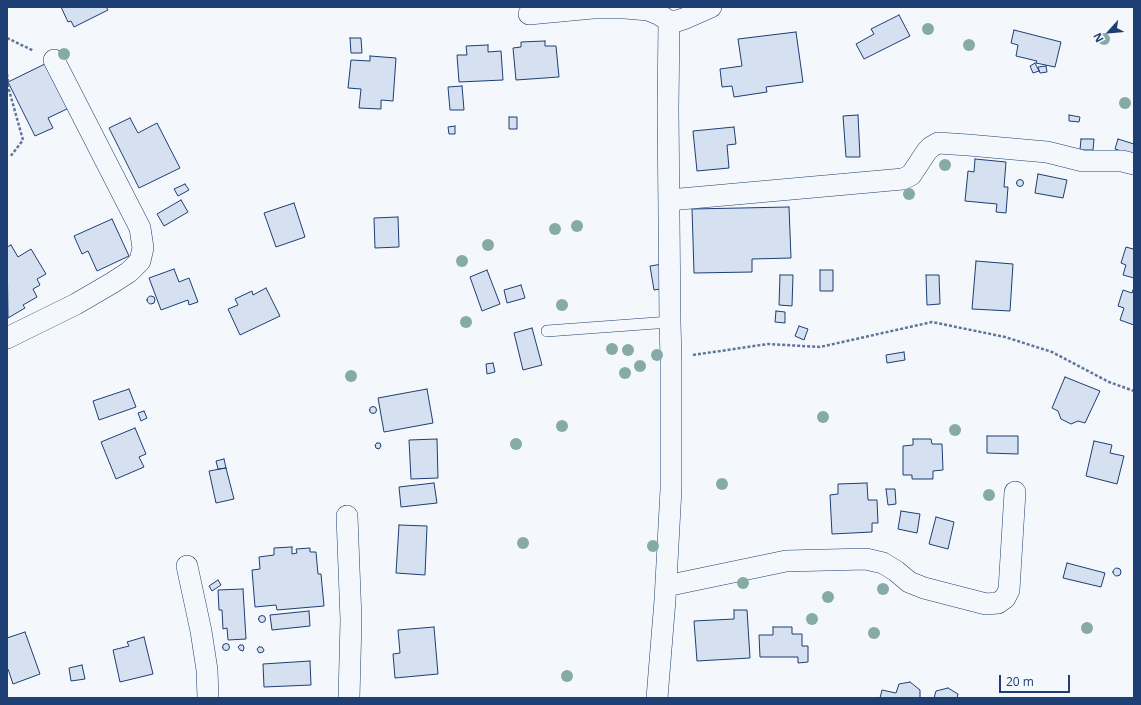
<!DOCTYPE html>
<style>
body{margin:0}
#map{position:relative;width:1141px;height:705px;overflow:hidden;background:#f4f7fb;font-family:"Open Sans",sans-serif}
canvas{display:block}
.frame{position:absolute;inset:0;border:8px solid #1d3f73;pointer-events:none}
.north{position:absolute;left:1089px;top:12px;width:40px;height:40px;-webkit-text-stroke:3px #f4f7fb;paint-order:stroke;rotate:243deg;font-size:11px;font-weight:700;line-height:16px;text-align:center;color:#1d3f73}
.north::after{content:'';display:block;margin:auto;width:14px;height:18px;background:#1d3f73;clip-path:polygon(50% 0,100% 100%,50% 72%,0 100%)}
.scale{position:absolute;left:999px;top:675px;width:71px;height:18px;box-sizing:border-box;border:2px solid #1d3f73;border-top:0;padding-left:5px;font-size:12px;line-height:14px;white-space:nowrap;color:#1d3f73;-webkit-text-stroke:3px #f4f7fb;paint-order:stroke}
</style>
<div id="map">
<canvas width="1141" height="705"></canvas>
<div class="frame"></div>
<div class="north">N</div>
<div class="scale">20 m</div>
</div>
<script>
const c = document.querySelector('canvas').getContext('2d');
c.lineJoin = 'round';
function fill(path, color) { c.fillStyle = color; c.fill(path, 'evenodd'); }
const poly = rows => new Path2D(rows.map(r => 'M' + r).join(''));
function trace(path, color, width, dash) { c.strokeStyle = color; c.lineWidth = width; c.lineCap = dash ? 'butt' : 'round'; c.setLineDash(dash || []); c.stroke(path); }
const building = poly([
 [61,7,106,7,108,10,74,27,71,21,68,22,61,7],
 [899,15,910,36,864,59,856,44,874,34,871,29,899,15],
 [1014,30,1061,42,1055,67,1036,63,1037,61,1016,56,1018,45,1011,43,1014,30],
 [796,32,803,82,766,87,767,92,734,97,732,86,722,87,720,69,742,66,738,39,796,32],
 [350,38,361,38,362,53,351,53,350,38],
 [545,41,545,46,556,46,559,77,516,80,513,48,521,47,521,42,545,41],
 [488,45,488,52,501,51,503,80,459,82,457,55,467,55,466,46,488,45],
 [370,56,396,58,393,101,381,100,381,109,359,108,361,89,348,88,351,60,370,61,370,56],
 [49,62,71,107,48,118,53,128,35,136,8,82,49,62],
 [1035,63,1039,71,1033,73,1030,66,1035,63],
 [1046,66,1047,72,1040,73,1038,67,1046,66],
 [462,86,464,110,450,110,448,87,462,86],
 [858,115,860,157,846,157,843,116,858,115],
 [1069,115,1080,117,1079,122,1069,121,1069,115],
 [509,117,517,117,517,129,509,129,509,117],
 [130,118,138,133,157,123,180,168,139,188,109,128,130,118],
 [455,126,455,134,449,134,448,127,455,126],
 [734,127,736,144,727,145,729,168,697,171,693,131,734,127],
 [1081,139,1094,139,1093,150,1080,150,1081,139],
 [1118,139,1134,144,1134,155,1115,149,1118,139],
 [975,159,1006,162,1004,187,1008,187,1006,213,996,212,997,204,965,201,968,171,974,172,975,159],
 [1038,174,1067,180,1063,198,1035,193,1038,174],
 '1016.5 183a3.5 3.5 0 1 1 7 0a3.5 3.5 0 1 1-7 0Z',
 [185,184,189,190,178,196,174,189,185,184],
 [181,200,188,212,164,226,157,214,181,200],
 [294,203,305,237,276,247,264,213,294,203],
 [789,207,791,258,752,259,752,272,694,273,692,209,789,207],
 [398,217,399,247,375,248,374,218,398,217],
 [112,219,129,256,97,271,88,251,82,254,74,236,112,219],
 [11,245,18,257,31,249,46,274,37,279,40,285,33,289,37,297,23,305,25,308,8,318,7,247,11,245],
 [1134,246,1134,278,1123,275,1126,265,1121,263,1126,247,1133,249,1134,246],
 [976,261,1013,264,1010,311,972,309,976,261],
 [663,264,667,288,654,290,650,266,663,264],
 [174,269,179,282,189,278,198,302,189,305,188,300,161,310,149,278,174,269],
 [487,270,500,304,482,311,470,277,487,270],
 [820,270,833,270,833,291,820,291,820,270],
 [780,275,793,275,792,306,779,305,780,275],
 [926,275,939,275,940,304,927,305,926,275],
 [521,285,525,298,507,303,504,290,521,285],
 [1134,287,1134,325,1120,320,1124,308,1118,306,1123,290,1132,293,1134,287],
 [266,288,280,316,240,335,228,309,238,305,235,299,252,291,253,295,266,288],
 '147 300a4 4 0 1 1 8 0a4 4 0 1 1-8 0Z',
 [776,311,785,312,785,323,775,322,776,311],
 [799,326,808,329,804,340,795,336,799,326],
 [532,328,542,365,523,370,514,333,532,328],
 [904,352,905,360,887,363,886,355,904,352],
 [493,363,495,372,487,374,486,364,493,363],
 [1065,377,1100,391,1085,423,1078,421,1071,424,1061,419,1058,411,1052,408,1065,377],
 [129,389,136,407,99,420,93,401,129,389],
 [427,389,433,423,384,432,378,398,427,389],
 '369.5 410a3.5 3.5 0 1 1 7 0a3.5 3.5 0 1 1-7 0Z',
 [144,411,147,418,141,421,138,413,144,411],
 [135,428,146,454,139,457,144,467,116,479,101,442,135,428],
 [987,436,1018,436,1018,454,987,453,987,436],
 [437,439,438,478,411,479,409,440,437,439],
 [913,439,931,439,932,444,942,444,943,470,933,471,933,479,912,479,912,475,903,475,903,446,913,445,913,439],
 [1094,441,1112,445,1110,453,1124,456,1117,484,1086,476,1094,441],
 [377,443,380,443,381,446,379,449,376,448,375,445,377,443],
 [224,459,226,468,218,469,216,461,224,459],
 [226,468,234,499,216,503,209,471,226,468],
 [434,483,437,503,401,507,399,487,434,483],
 [867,483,868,500,877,500,878,523,872,523,872,532,832,534,830,495,838,494,838,484,867,483],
 [886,489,895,489,896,504,888,505,886,489],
 [901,511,920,514,917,533,898,529,901,511],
 [936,517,954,522,948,549,929,544,936,517],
 [399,525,427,526,425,575,396,573,399,525],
 [292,547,292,554,297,553,296,549,310,548,310,552,316,552,318,574,321,574,324,606,277,610,276,605,255,607,252,570,260,569,259,557,274,555,274,548,292,547],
 [1067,563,1105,573,1101,587,1063,578,1067,563],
 '1113 572a4 4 0 1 1 8 0a4 4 0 1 1-8 0Z',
 [218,580,221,585,212,591,209,586,218,580],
 [243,589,246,639,228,640,227,628,223,629,222,610,219,610,218,590,243,589],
 [734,610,747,610,750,658,697,661,694,621,734,619,734,610],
 [309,611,310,626,272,630,270,615,309,611],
 '258.5 619a3.5 3.5 0 1 1 7 0a3.5 3.5 0 1 1-7 0Z',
 [434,627,438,674,395,678,393,654,400,653,398,630,434,627],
 [773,627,792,627,792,634,802,634,802,646,808,646,808,662,798,663,798,657,760,657,759,635,773,635,773,627],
 [25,632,40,674,13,684,8,669,7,669,7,638,25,632],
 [144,637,153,674,120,682,113,650,129,646,127,642,144,637],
 '222.5 647a3.5 3.5 0 1 1 7 0a3.5 3.5 0 1 1-7 0Z',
 [240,645,243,645,244,648,243,651,240,650,238,647,240,645],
 [259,647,262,647,264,650,263,652,259,653,257,649,259,647],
 [310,661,311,685,264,687,263,664,310,661],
 [82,665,85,679,71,681,69,668,82,665],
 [910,682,920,690,920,698,880,698,882,690,896,693,899,684,910,682],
 [948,688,958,694,957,698,934,698,936,691,948,688]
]);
const path = poly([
 [7,38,34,51],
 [7,74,9,90,23,140,10,157],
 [693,355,768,344,820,347,932,322,1005,337,1052,352,1109,382,1134,391]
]);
const lane = poly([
 [547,331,670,322]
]);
const street = poly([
 [529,14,593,8,625,8,648,10,658,14,669,21,677,21,686,18,711,7],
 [669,200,903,179,911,175,927,151,931,147,938,143,968,145,1047,152,1083,161,1122,161,1134,164],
 [7,338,76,304,112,283,129,272,140,261,143,248,140,228,54,60],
 [347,516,351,620,349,698],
 [187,566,201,631,207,670,208,698],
 [666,586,786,561,866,559,883,563,896,571,909,582,924,588,986,604,998,603,1005,598,1009,590,1015,492],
 [657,698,665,600,671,489,671,359,670,322,668,109,669,21]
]);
const trees = [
 [928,29],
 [1104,39],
 [969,45],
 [64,54],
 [1125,103],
 [945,165],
 [909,194],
 [577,226],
 [555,229],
 [488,245],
 [462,261],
 [562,305],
 [466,322],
 [612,349],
 [628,350],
 [657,355],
 [640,366],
 [625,373],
 [351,376],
 [823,417],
 [562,426],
 [955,430],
 [516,444],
 [722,484],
 [989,495],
 [523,543],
 [653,546],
 [743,583],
 [883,589],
 [828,597],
 [812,619],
 [1087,628],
 [874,633],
 [567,676]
];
fill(building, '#d5e0f0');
trace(building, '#1d3f73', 1);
trace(lane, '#1d3f73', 12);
trace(street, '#1d3f73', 22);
trace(path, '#5e769c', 2.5, [3, 2]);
trace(lane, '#f4f7fb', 11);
trace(street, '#f4f7fb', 21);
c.fillStyle = '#86aba6';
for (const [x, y] of trees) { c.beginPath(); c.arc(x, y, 6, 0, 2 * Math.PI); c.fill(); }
</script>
